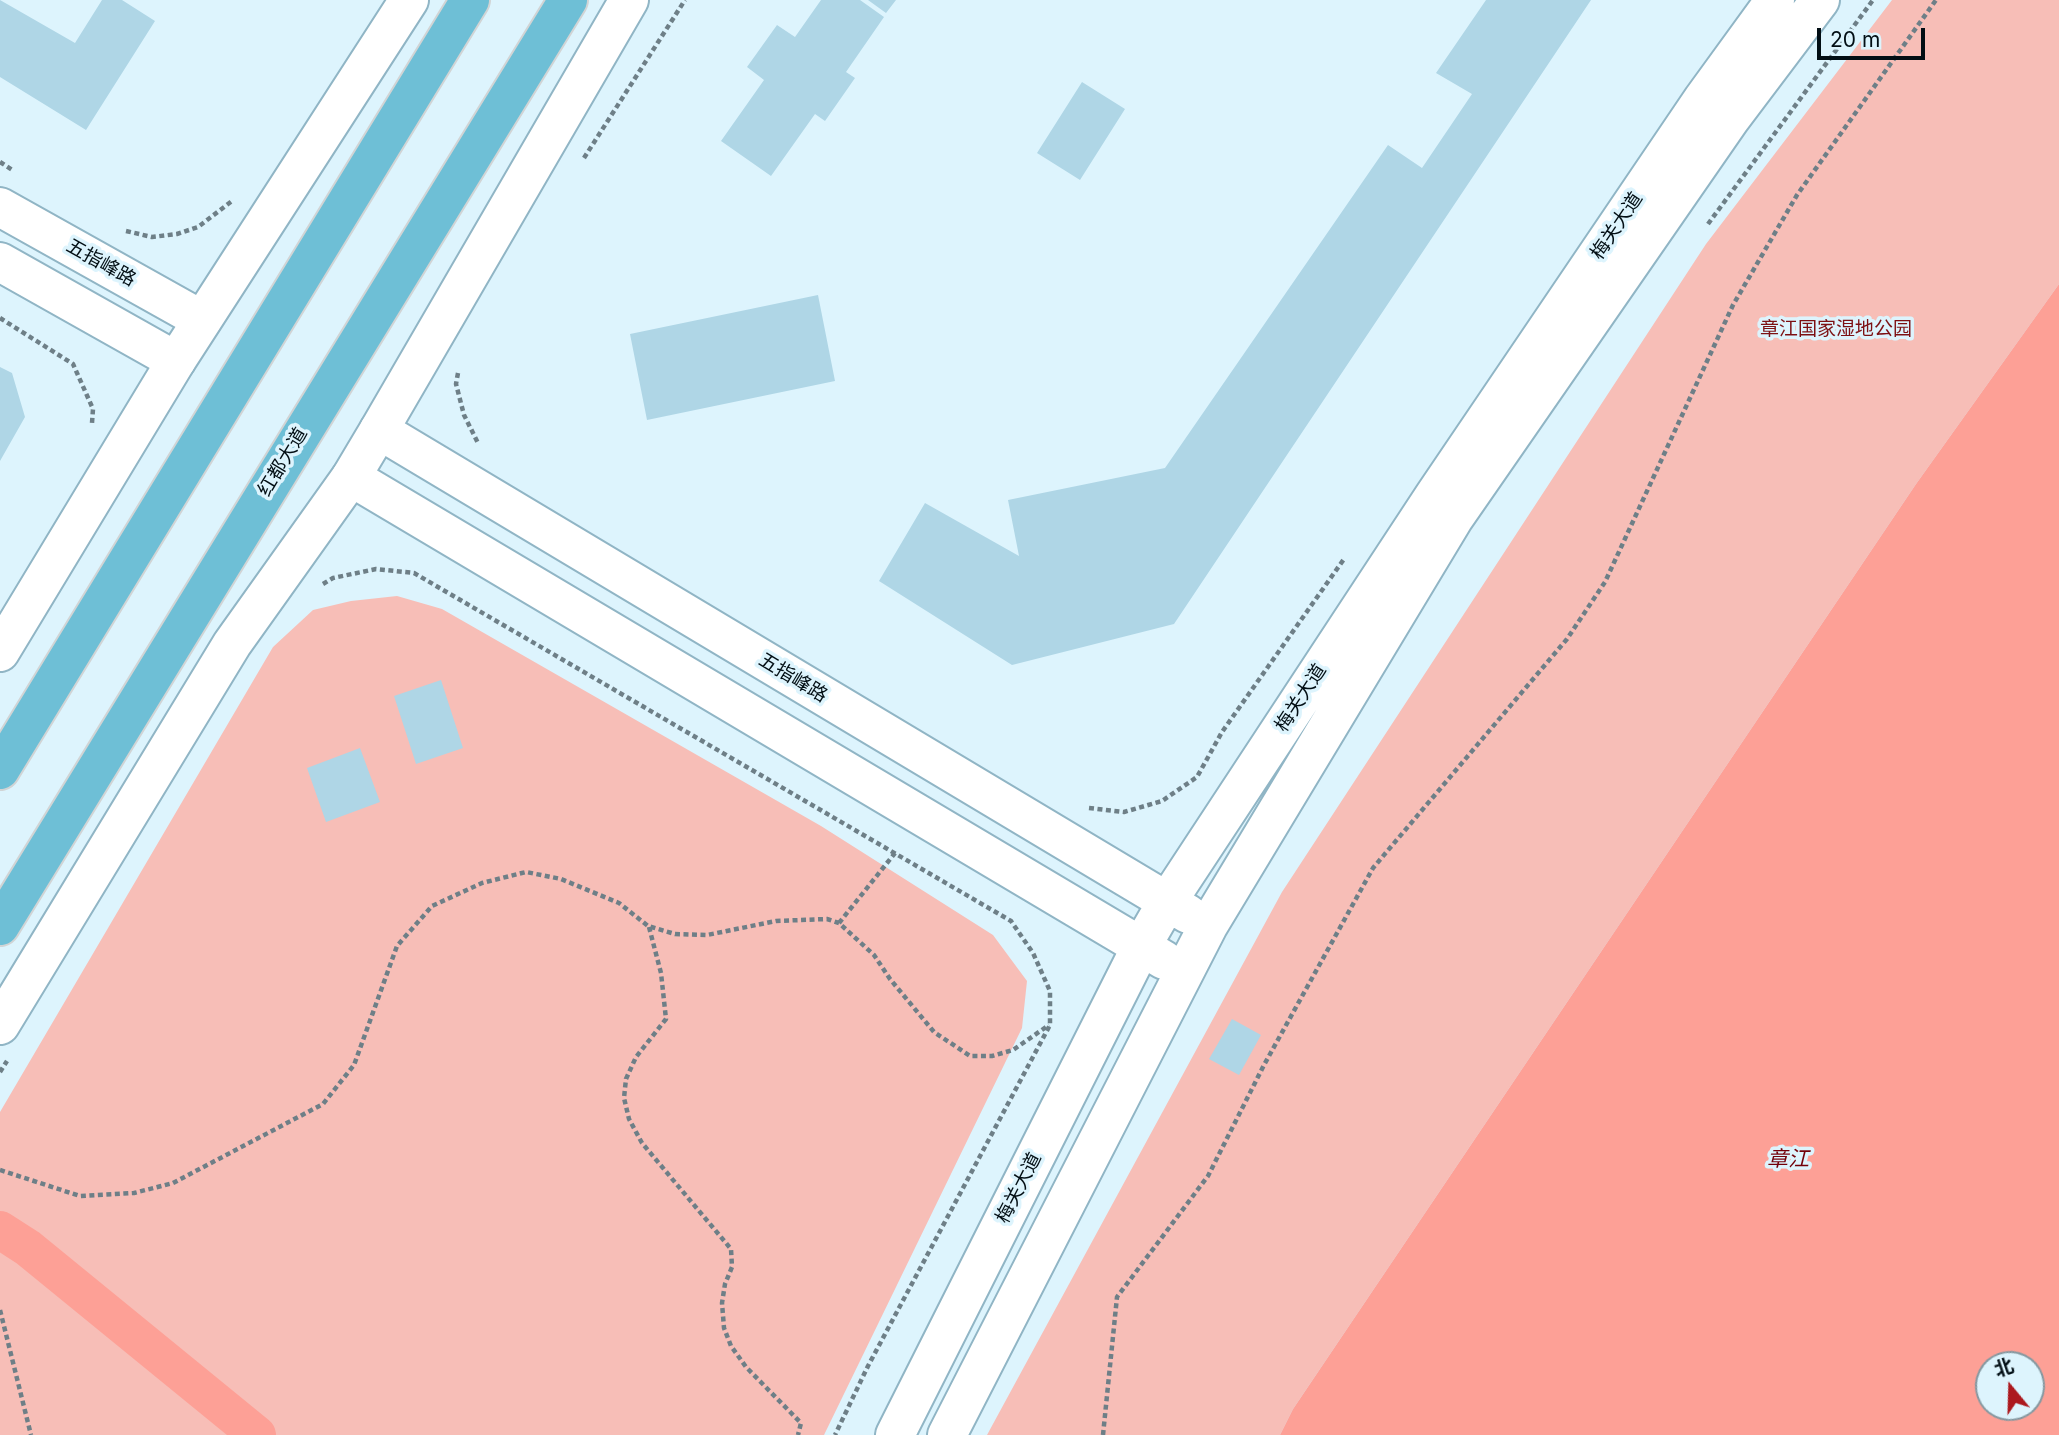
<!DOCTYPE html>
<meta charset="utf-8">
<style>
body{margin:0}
#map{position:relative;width:2059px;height:1435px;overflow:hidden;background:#ddf4fd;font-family:Inter,"Noto Sans SC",sans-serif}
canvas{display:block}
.north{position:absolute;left:1975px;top:1351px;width:70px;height:70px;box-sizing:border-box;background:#ddf4fd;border:2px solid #8598a0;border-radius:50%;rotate:341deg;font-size:19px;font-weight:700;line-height:28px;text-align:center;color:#020e14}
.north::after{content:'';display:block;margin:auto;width:24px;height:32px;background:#ac191e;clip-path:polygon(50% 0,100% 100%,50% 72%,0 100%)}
.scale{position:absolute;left:1817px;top:28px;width:108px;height:32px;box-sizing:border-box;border:4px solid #020e14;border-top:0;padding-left:9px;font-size:21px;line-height:24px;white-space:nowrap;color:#020e14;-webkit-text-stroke:5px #ddf4fd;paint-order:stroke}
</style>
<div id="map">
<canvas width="2059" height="1435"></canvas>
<div class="north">北</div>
<div class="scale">20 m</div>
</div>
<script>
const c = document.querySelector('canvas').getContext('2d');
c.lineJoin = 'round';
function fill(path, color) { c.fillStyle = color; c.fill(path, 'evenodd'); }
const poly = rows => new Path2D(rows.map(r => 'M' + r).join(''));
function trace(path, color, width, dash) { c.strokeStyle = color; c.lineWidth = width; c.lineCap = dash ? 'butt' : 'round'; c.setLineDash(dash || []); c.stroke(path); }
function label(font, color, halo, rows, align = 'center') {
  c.font = font + ' Inter,"Noto Sans SC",sans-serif'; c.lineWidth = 7; c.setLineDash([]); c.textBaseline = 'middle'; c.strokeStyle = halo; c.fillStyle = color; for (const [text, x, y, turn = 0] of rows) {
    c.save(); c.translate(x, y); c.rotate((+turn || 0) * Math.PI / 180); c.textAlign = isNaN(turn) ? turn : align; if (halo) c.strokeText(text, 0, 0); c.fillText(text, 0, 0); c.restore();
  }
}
const green = poly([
 [1892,0,2059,0,2059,284,1916,484,1293,1409,1280,1435,987,1435,1282,892,1706,244],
 [397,596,442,609,821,826,993,935,1027,981,1022,1028,824,1435,0,1435,0,1112,273,647,313,610,351,601]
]);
const water = poly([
 [2059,284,2059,1435,1280,1435,1293,1409,1916,484],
 [1989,1365,2031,1365,2031,1407,1989,1407]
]);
const canal = poly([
 [0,1230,28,1248,257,1435]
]);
const building = poly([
 [0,0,75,43,102,0,122,0,155,21,86,130,0,77],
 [821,0,860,0,884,17,846,72,855,78,825,121,815,114,771,176,721,141,764,80,747,67,777,25,795,37],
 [868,0,896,0,886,13],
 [1486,0,1591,0,1174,624,1012,665,879,581,925,503,1019,556,1008,500,1165,468,1388,145,1422,168,1472,94,1436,73],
 [1082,82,1125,109,1080,180,1037,153],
 [818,295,835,381,647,420,630,334],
 [0,367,12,373,25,417,0,461],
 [441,680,463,748,416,764,394,696],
 [360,748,380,802,326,822,307,768],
 [1232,1019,1261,1035,1239,1075,1209,1059]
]);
const path = poly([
 [584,158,685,0],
 [0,162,14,171],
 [1708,224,1873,0],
 [126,231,152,237,177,234,198,227,232,201],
 [0,318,73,364,93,409,92,423],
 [458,373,456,384,464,415,478,443],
 [323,584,333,578,376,569,414,573,1011,921,1033,953,1050,991,1050,1025,868,1366,835,1435],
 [1089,808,1124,812,1162,801,1197,777,1222,732,1344,559],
 [839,923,895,853],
 [649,927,661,973,666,1019,636,1057,626,1079,624,1098,629,1119,642,1143,731,1249,732,1267,725,1284,722,1303,724,1328,731,1346,746,1367,801,1423,798,1435],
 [0,1072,7,1061],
 [0,1170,80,1196,134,1193,173,1183,323,1104,354,1065,397,946,432,906,482,883,526,872,561,879,619,903,648,926,675,934,707,935,776,921,827,919,839,923,874,955,890,979,934,1032,970,1056,992,1056,1013,1050,1049,1025],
 [0,1310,31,1435],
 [1103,1435,1117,1297,1208,1176,1264,1065,1373,868,1567,639,1605,582,1733,305,1797,195,1936,0]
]);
const tertiary = poly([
 [0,652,176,361,409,0],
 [0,1025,232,644,351,477,379,430,629,0]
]);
const secondary = poly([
 [0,207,202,320],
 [0,262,176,361],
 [379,430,1188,914],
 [351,477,1164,960],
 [895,1435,1141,947,1167,902,1434,496,1703,99,1775,0],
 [947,1435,1208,926,1454,518,1731,118,1820,0]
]);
const primary = poly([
 [0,770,470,0],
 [0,926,568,0]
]);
const streetNames = [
 ["梅关大道",1617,226,-56],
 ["五指峰路",101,263,29],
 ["红都大道",283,462,-59],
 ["五指峰路",793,678,31],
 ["梅关大道",1301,698,-57],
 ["梅关大道",1019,1188,-63]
];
const parkNames = [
 ["章江国家湿地公园",1836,329]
];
const waterNames = [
 ["章江",1788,1160]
];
fill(green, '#f7beb7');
fill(water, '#fda096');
trace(canal, '#fda096', 38);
fill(building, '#afd6e6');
trace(tertiary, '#90b5c5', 42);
trace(secondary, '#90b5c5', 42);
trace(primary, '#d1d4d5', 42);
trace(path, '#6e7f87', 4.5, [5, 3.5]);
trace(tertiary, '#fff', 38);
trace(secondary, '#fff', 38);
trace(primary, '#6ebfd6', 38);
label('19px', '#020e14', '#ddf4fd', streetNames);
label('19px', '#7d1013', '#ddf4fd', parkNames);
label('italic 21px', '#730009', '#ddf4fd', waterNames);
</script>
